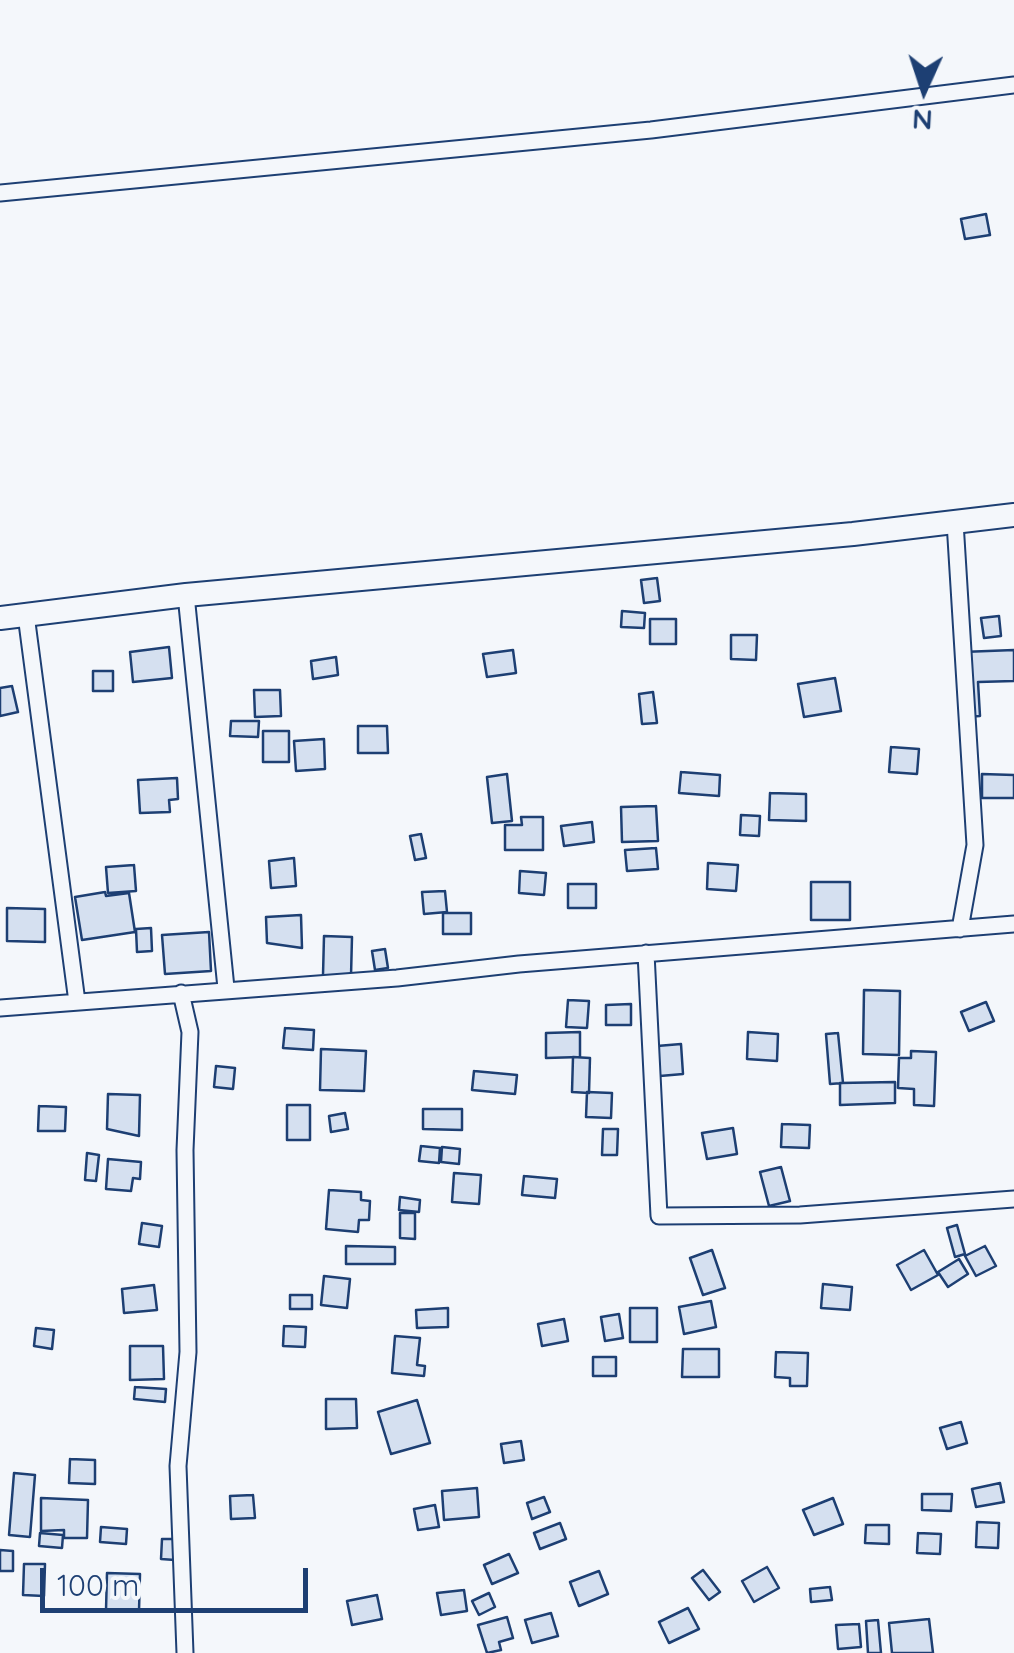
<!DOCTYPE html>
<style>
body{margin:0}
#map{position:relative;width:1014px;height:1653px;overflow:hidden;background:#f4f7fb;font-family:Quicksand,sans-serif}
canvas{display:block}
.north{position:absolute;left:874px;top:40px;width:100px;height:100px;-webkit-text-stroke:8px #f4f7fb;paint-order:stroke;rotate:183deg;font-size:28px;font-weight:700;line-height:40px;text-align:center;color:#1d3f73}
.north::after{content:'';display:block;margin:auto;width:35px;height:45px;background:#1d3f73;clip-path:polygon(50% 0,100% 100%,50% 72%,0 100%)}
.scale{position:absolute;left:40px;top:1568px;width:268px;height:45px;box-sizing:border-box;border:5px solid #1d3f73;border-top:0;padding-left:12px;font-size:30px;line-height:35px;white-space:nowrap;color:#1d3f73;-webkit-text-stroke:8px #f4f7fb;paint-order:stroke}
</style>
<div id="map">
<canvas width="1014" height="1653"></canvas>
<div class="north">N</div>
<div class="scale">100 m</div>
</div>
<script>
const c = document.querySelector('canvas').getContext('2d');
c.lineJoin = 'round';
function fill(path, color) { c.fillStyle = color; c.fill(path, 'evenodd'); }
const poly = rows => new Path2D(rows.map(r => 'M' + r).join(''));
function trace(path, color, width, dash) { c.strokeStyle = color; c.lineWidth = width; c.lineCap = dash ? 'butt' : 'round'; c.setLineDash(dash || []); c.stroke(path); }
const building = poly([
 [986,214,990,235,965,239,961,219,986,214],
 [657,578,660,601,644,603,641,580,657,578],
 [622,611,645,613,644,628,621,627,622,611],
 [999,616,1001,636,984,638,981,618,999,616],
 [650,619,676,619,676,644,650,644,650,619],
 [731,635,757,635,756,660,731,659,731,635],
 [169,647,172,678,133,682,130,652,169,647],
 [513,650,516,673,487,677,483,654,513,650],
 [1014,650,1014,681,978,682,980,716,964,717,962,652,1014,650],
 [336,657,338,675,313,679,311,661,336,657],
 [93,671,113,671,113,691,93,691,93,671],
 [835,678,841,711,804,717,798,684,835,678],
 [12,686,18,712,0,716,0,688,12,686],
 [254,690,280,690,281,716,255,717,254,690],
 [653,692,657,723,642,724,639,694,653,692],
 [231,721,259,721,258,737,230,736,231,721],
 [358,726,387,726,388,753,358,753,358,726],
 [263,731,289,731,289,762,263,762,263,731],
 [324,739,325,769,296,771,294,741,324,739],
 [891,747,919,749,917,774,889,772,891,747],
 [681,772,720,775,719,796,679,793,681,772],
 [507,774,512,821,492,823,487,777,507,774],
 [982,774,1014,775,1014,798,982,798,982,774],
 [177,778,178,799,169,800,170,812,140,813,138,780,177,778],
 [770,793,806,794,806,821,769,820,770,793],
 [656,806,658,841,622,842,621,807,656,806],
 [741,815,760,816,759,836,740,835,741,815],
 [521,817,543,817,543,850,505,850,505,825,522,825,521,817],
 [592,822,594,842,564,846,561,826,592,822],
 [421,834,426,858,415,860,410,836,421,834],
 [656,848,658,869,627,871,625,850,656,848],
 [294,858,296,886,271,888,269,861,294,858],
 [708,863,738,865,736,891,707,889,708,863],
 [134,865,136,891,108,893,106,867,134,865],
 [520,871,546,873,544,895,519,893,520,871],
 [811,882,850,882,850,920,811,920,811,882],
 [568,884,596,884,596,908,568,908,568,884],
 [445,891,447,912,424,914,422,892,445,891],
 [105,892,106,896,129,893,135,932,82,940,75,897,105,892],
 [7,908,45,909,45,942,7,941,7,908],
 [443,913,471,913,471,934,443,934,443,913],
 [301,915,302,948,267,943,266,917,301,915],
 [151,928,152,951,137,952,136,929,151,928],
 [209,932,211,971,165,974,162,935,209,932],
 [324,936,352,937,351,976,323,975,324,936],
 [385,949,388,968,375,970,372,951,385,949],
 [864,990,900,991,899,1055,863,1054,864,990],
 [568,1000,589,1001,587,1028,566,1027,568,1000],
 [986,1002,994,1021,969,1031,961,1012,986,1002],
 [631,1004,631,1025,606,1025,606,1005,631,1004],
 [285,1028,314,1030,313,1050,283,1048,285,1028],
 [580,1032,580,1057,546,1058,546,1033,580,1032],
 [748,1032,778,1034,777,1061,747,1059,748,1032],
 [838,1033,843,1083,830,1084,826,1034,838,1033],
 [681,1044,683,1074,660,1076,657,1046,681,1044],
 [321,1049,366,1051,364,1091,320,1090,321,1049],
 [911,1051,936,1052,934,1106,914,1105,914,1089,898,1088,899,1058,911,1058,911,1051],
 [573,1057,590,1058,589,1093,572,1092,573,1057],
 [216,1066,235,1068,233,1089,214,1087,216,1066],
 [474,1071,517,1075,515,1094,472,1090,474,1071],
 [895,1082,895,1103,840,1105,840,1083,895,1082],
 [587,1092,612,1093,611,1118,586,1117,587,1092],
 [108,1094,140,1095,139,1136,107,1129,108,1094],
 [287,1105,310,1105,310,1140,287,1140,287,1105],
 [39,1106,66,1107,65,1131,38,1131,39,1106],
 [423,1109,462,1109,462,1130,423,1129,423,1109],
 [345,1113,348,1129,331,1132,329,1116,345,1113],
 [782,1124,810,1125,809,1148,781,1147,782,1124],
 [733,1128,737,1154,707,1159,702,1133,733,1128],
 [603,1129,618,1129,617,1155,602,1155,603,1129],
 [421,1146,440,1148,439,1163,419,1161,421,1146],
 [442,1147,460,1149,459,1164,441,1162,442,1147],
 [87,1153,99,1155,96,1181,85,1180,87,1153],
 [108,1159,141,1162,140,1179,133,1178,131,1191,106,1189,108,1159],
 [781,1167,790,1201,769,1206,760,1172,781,1167],
 [454,1173,481,1175,479,1204,452,1202,454,1173],
 [524,1176,557,1179,555,1198,522,1195,524,1176],
 [329,1190,361,1192,361,1200,370,1201,369,1220,359,1220,358,1232,326,1229,329,1190],
 [400,1197,420,1200,419,1212,399,1210,400,1197],
 [400,1213,415,1213,415,1239,400,1238,400,1213],
 [142,1223,162,1226,159,1247,139,1244,142,1223],
 [957,1225,965,1254,955,1257,947,1228,957,1225],
 [346,1246,395,1247,395,1264,346,1264,346,1246],
 [985,1246,996,1266,976,1276,965,1256,985,1246],
 [712,1250,725,1288,703,1295,690,1258,712,1250],
 [924,1250,938,1275,911,1290,897,1265,924,1250],
 [959,1259,968,1274,948,1287,938,1272,959,1259],
 [324,1276,350,1279,347,1308,321,1305,324,1276],
 [823,1284,852,1287,850,1310,821,1308,823,1284],
 [154,1285,157,1310,124,1313,122,1289,154,1285],
 [290,1295,312,1295,312,1309,290,1309,290,1295],
 [711,1301,716,1327,684,1334,679,1307,711,1301],
 [448,1308,448,1327,417,1328,416,1310,448,1308],
 [630,1308,657,1308,657,1342,630,1342,630,1308],
 [619,1314,623,1338,605,1341,601,1317,619,1314],
 [564,1319,568,1341,542,1346,538,1324,564,1319],
 [284,1326,306,1327,305,1347,283,1346,284,1326],
 [36,1328,54,1330,52,1349,34,1346,36,1328],
 [395,1336,420,1338,417,1365,425,1366,424,1376,392,1373,395,1336],
 [130,1346,163,1346,164,1379,130,1380,130,1346],
 [683,1349,719,1349,719,1377,682,1377,683,1349],
 [776,1352,808,1353,807,1386,790,1386,790,1378,775,1377,776,1352],
 [593,1357,616,1357,616,1376,593,1376,593,1357],
 [135,1387,166,1389,165,1402,134,1399,135,1387],
 [326,1399,356,1399,357,1428,326,1429,326,1399],
 [417,1400,430,1443,391,1454,378,1412,417,1400],
 [961,1422,967,1443,947,1449,940,1428,961,1422],
 [521,1441,524,1460,504,1463,501,1444,521,1441],
 [70,1459,95,1460,95,1484,69,1483,70,1459],
 [14,1473,35,1475,30,1537,9,1535,14,1473],
 [1000,1483,1004,1502,976,1507,972,1489,1000,1483],
 [477,1488,479,1517,444,1520,442,1491,477,1488],
 [922,1494,952,1494,951,1511,922,1510,922,1494],
 [253,1495,255,1518,231,1519,230,1496,253,1495],
 [544,1497,550,1512,532,1519,527,1503,544,1497],
 [41,1498,88,1500,87,1538,64,1538,64,1530,41,1531,41,1498],
 [833,1498,843,1524,814,1535,803,1510,833,1498],
 [435,1505,439,1527,418,1530,414,1509,435,1505],
 [977,1522,999,1523,998,1548,976,1547,977,1522],
 [560,1523,566,1539,540,1549,534,1533,560,1523],
 [866,1525,889,1525,889,1544,865,1543,866,1525],
 [101,1527,127,1529,126,1544,100,1542,101,1527],
 [40,1533,63,1535,62,1548,39,1546,40,1533],
 [918,1533,941,1534,940,1554,917,1553,918,1533],
 [162,1539,176,1539,175,1560,161,1559,162,1539],
 [0,1550,13,1551,13,1571,0,1571,0,1550],
 [509,1554,518,1573,492,1584,484,1565,509,1554],
 [24,1564,45,1564,44,1596,23,1595,24,1564],
 [767,1567,779,1588,754,1602,742,1581,767,1567],
 [703,1570,720,1592,709,1600,692,1578,703,1570],
 [599,1571,608,1594,579,1606,570,1582,599,1571],
 [107,1573,140,1574,139,1611,106,1610,107,1573],
 [830,1587,832,1600,811,1602,810,1589,830,1587],
 [464,1590,467,1611,441,1615,437,1593,464,1590],
 [489,1593,495,1607,479,1615,472,1601,489,1593],
 [377,1595,382,1619,352,1625,347,1601,377,1595],
 [688,1608,699,1629,669,1643,659,1622,688,1608],
 [551,1613,558,1636,532,1643,525,1620,551,1613],
 [507,1617,513,1638,499,1642,501,1650,487,1653,478,1625,507,1617],
 [929,1619,933,1653,892,1653,889,1623,929,1619],
 [878,1620,881,1653,868,1653,866,1621,878,1620],
 [859,1624,861,1647,838,1649,836,1625,859,1624]
]);
const street = poly([
 [0,193,651,130,1014,85],
 [955,522,975,845,960,929],
 [186,595,226,988],
 [26,615,77,1002],
 [646,953,659,1216,800,1215,1014,1199],
 [181,993,190,1032,185,1150,188,1352,178,1466,185,1653],
 [0,1008,397,978,519,964,1014,924]
]);
const secondary = poly([
 [0,618,186,595,853,534,1014,515]
]);
fill(building, '#d5e0f0');
trace(building, '#1d3f73', 2.5);
trace(street, '#1d3f73', 19);
trace(secondary, '#1d3f73', 26);
trace(street, '#f4f7fb', 15);
trace(secondary, '#f4f7fb', 22);
</script>
